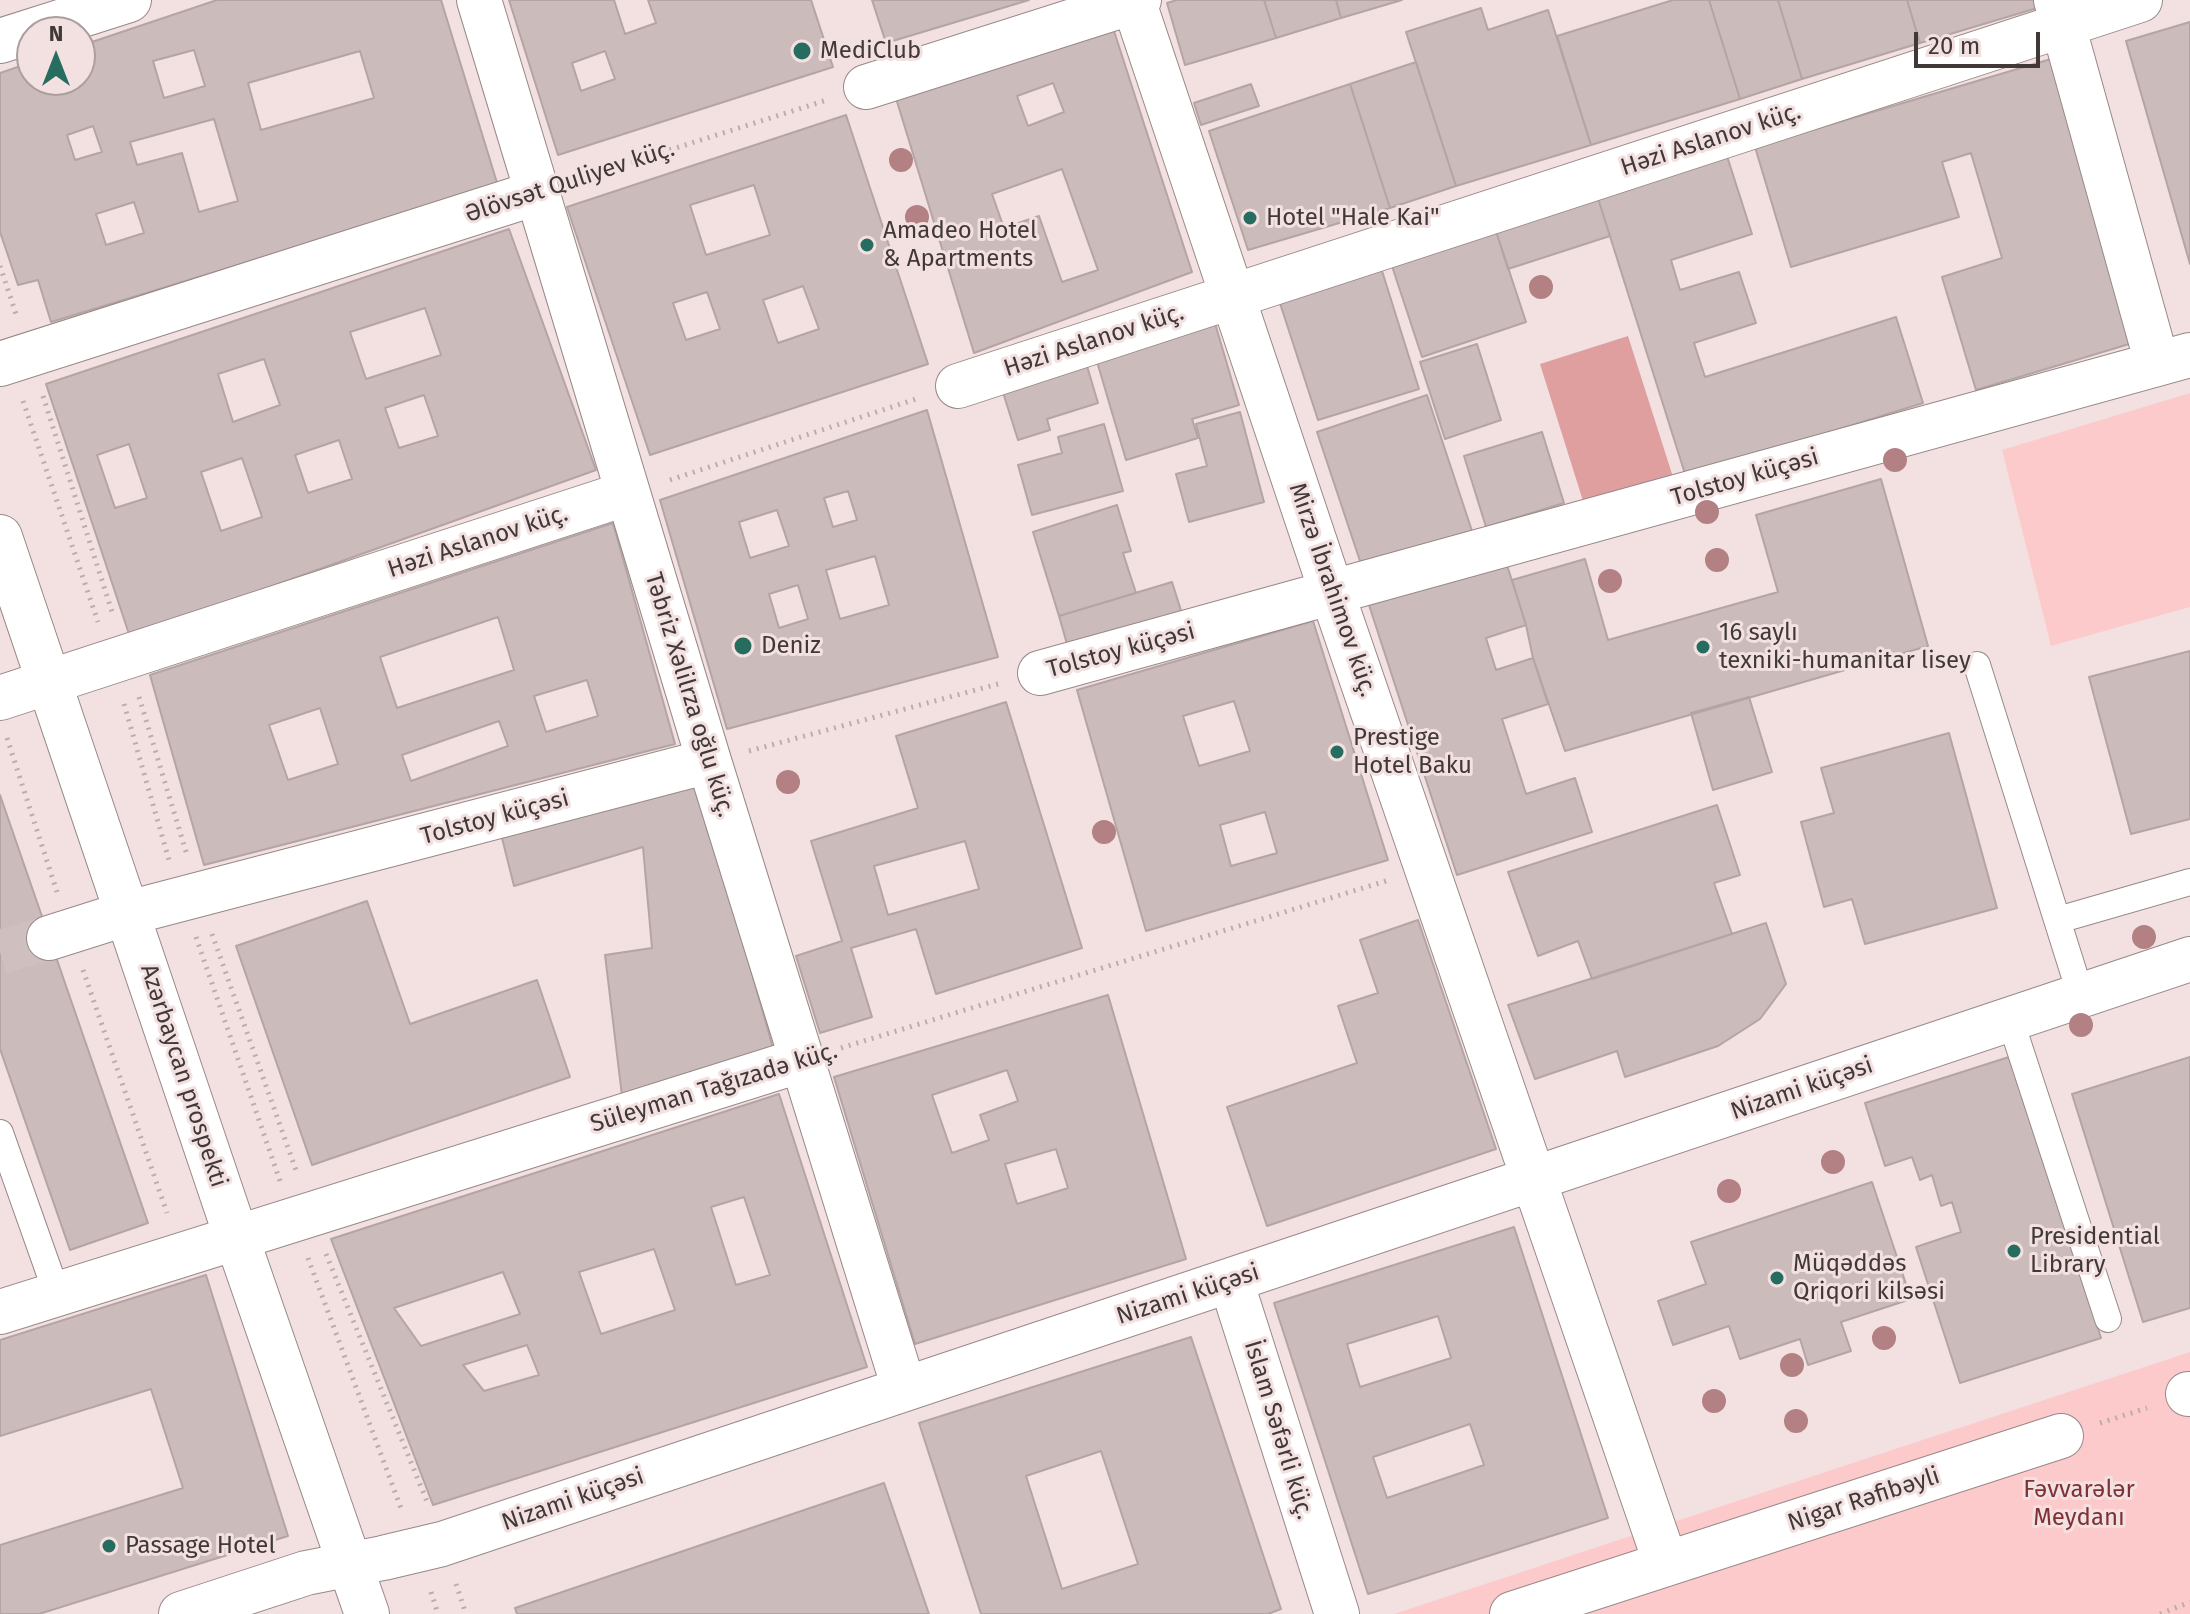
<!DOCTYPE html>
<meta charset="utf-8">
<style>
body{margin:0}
#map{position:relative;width:2190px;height:1614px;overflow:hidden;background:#f3e1e1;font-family:"Fira Sans",sans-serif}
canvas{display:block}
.north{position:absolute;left:16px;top:16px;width:80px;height:80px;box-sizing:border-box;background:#f3e1e1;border:2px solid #ab9e9d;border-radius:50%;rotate:0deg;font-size:22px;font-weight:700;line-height:32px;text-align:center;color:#403938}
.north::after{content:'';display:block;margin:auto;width:28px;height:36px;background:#266c5f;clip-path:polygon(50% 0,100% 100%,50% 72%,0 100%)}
.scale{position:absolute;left:1914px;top:32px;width:126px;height:36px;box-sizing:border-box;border:4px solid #403938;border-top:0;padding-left:10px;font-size:24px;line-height:28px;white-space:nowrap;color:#403938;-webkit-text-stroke:6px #f3e1e1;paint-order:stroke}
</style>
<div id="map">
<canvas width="2190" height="1614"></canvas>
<div class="north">N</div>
<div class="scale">20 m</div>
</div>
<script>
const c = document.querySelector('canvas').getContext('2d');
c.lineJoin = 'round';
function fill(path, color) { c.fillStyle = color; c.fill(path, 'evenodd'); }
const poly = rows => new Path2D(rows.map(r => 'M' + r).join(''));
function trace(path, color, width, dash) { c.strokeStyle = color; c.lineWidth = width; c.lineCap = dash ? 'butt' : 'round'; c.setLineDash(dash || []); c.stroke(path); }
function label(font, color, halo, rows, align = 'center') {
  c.font = font + ' "Fira Sans",sans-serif'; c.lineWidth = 6; c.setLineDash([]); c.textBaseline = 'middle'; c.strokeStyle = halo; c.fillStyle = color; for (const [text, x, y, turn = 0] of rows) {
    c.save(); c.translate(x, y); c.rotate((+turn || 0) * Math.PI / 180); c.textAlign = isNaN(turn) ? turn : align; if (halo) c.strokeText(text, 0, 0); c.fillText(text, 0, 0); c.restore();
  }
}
const green = poly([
 [2190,393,2190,607,2051,646,2002,450],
 [2190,1352,2190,1614,1394,1614]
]);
const forest = poly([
 [1628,336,1673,477,1583,501,1540,364]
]);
const building = poly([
 [217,0,441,0,498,186,51,322,38,280,18,285,0,232,0,73,32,62,32,80,80,80,80,46,217,0],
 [194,50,205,86,164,98,153,61,194,50],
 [360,51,374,98,261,130,248,83,360,51],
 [214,119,238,201,199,212,182,153,137,165,130,142,214,119],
 [93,126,102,152,75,160,67,135,93,126],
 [134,202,144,233,106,245,96,214,134,202],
 [509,0,614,0,625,34,656,23,648,0,811,0,833,67,558,155,509,0],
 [605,51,615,79,581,91,572,63,605,51],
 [872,0,1029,0,886,43,872,0],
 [1177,0,1264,0,1276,38,1185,65,1167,3,1177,0],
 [1264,0,1336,0,1341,18,1276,38,1264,0],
 [1336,0,1402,0,1341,18,1336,0],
 [1673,0,1709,0,1740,99,1591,145,1557,36,1673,0],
 [1709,0,1778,0,1802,79,1740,99,1709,0],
 [1778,0,1907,0,1920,43,1802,79,1778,0],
 [1907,0,2042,0,2044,6,1920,43,1907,0],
 [1481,8,1488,30,1548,10,1591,145,1456,186,1406,32,1481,8],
 [2190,22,2190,264,2126,41,2190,22],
 [1113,28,1192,272,974,353,895,95,1113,28],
 [1053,83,1064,112,1028,126,1017,96,1053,83],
 [1062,169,1098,270,1062,282,1039,216,1004,228,992,194,1062,169],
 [2051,59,2136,342,1976,390,1942,277,2002,258,1971,153,1942,162,1959,217,1791,267,1755,147,2051,59],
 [1416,62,1456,186,1390,208,1350,84,1416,62],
 [1251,84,1259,106,1201,125,1194,103,1251,84],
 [1350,84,1390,208,1248,250,1209,131,1350,84],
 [846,115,928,364,650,455,567,207,846,115],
 [754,185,770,235,706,255,690,205,754,185],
 [803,286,819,329,778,343,763,300,803,286],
 [707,292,720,329,686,340,673,303,707,292],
 [1726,153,1752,234,1671,260,1680,290,1739,272,1756,323,1694,343,1705,377,1896,317,1923,403,1686,477,1596,192,1726,153],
 [1596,192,1610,236,1508,269,1494,225,1596,192],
 [1494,225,1526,322,1422,357,1390,260,1494,225],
 [509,229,596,470,130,637,46,384,509,229],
 [425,308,441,355,366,379,350,332,425,308],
 [264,359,280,405,233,422,218,374,264,359],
 [424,395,438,436,399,448,385,408,424,395],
 [339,440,352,479,308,493,295,455,339,440],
 [129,444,147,498,115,508,97,455,129,444],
 [242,458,262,517,221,531,201,472,242,458],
 [1378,258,1419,389,1318,420,1276,291,1378,258],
 [1212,313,1239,405,1192,419,1198,438,1126,460,1093,348,1212,313],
 [1477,344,1501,420,1445,439,1420,362,1477,344],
 [1084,356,1098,403,1047,419,1050,430,1018,440,1000,383,1084,356],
 [1427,395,1472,531,1362,567,1317,432,1427,395],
 [927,410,998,657,727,729,660,500,927,410],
 [848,491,857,520,833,527,824,498,848,491],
 [777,510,789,546,750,558,739,522,777,510],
 [875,556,889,605,840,619,826,570,875,556],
 [798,585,808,619,779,628,769,594,798,585],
 [1240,412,1264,502,1189,522,1176,474,1207,466,1196,424,1240,412],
 [1104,424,1123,491,1032,515,1018,465,1062,453,1058,437,1104,424],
 [1542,432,1564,503,1486,527,1464,456,1542,432],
 [1881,479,1928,646,1565,751,1533,658,1526,625,1512,580,1585,559,1608,640,1778,592,1756,515,1881,479],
 [1117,505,1131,551,1123,553,1136,593,1059,616,1033,532,1117,505],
 [613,523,675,744,204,865,150,675,613,523],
 [498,617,514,670,397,708,380,657,498,617],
 [587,680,598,716,546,732,534,696,587,680],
 [320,708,338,764,288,780,269,725,320,708],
 [499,721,508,746,411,781,402,755,499,721],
 [1506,562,1526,625,1486,638,1496,670,1533,658,1548,704,1502,719,1526,794,1575,778,1592,832,1457,875,1369,605,1506,562],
 [1172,582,1183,617,1069,651,1059,616,1172,582],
 [1313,621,1388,860,1146,931,1077,690,1313,621],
 [1234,701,1250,751,1199,766,1183,716,1234,701],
 [1265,812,1277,853,1231,866,1220,825,1265,812],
 [2190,651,2190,819,2131,834,2089,677,2190,651],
 [1749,697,1772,772,1713,790,1691,713,1749,697],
 [1006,702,1082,948,936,994,916,929,851,948,872,1017,820,1033,796,956,842,941,811,841,918,808,896,736,1006,702],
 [965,841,979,889,888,915,874,866,965,841],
 [1949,733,1997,908,1865,944,1852,899,1824,907,1801,822,1834,813,1821,768,1949,733],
 [698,782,773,1048,622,1096,605,955,652,948,643,847,514,886,501,834,698,782],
 [0,795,148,1223,70,1250,0,1049,0,795],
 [1717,805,1740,875,1714,883,1732,934,1592,979,1578,941,1538,956,1508,872,1717,805],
 [367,901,410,1024,537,980,570,1077,312,1165,236,946,367,901],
 [1418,920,1496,1149,1267,1226,1227,1107,1357,1063,1338,1006,1378,993,1360,940,1418,920],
 [1766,923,1786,984,1760,1019,1718,1046,1625,1077,1617,1051,1535,1079,1508,1005,1766,923],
 [1108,995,1186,1259,915,1344,834,1077,1108,995],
 [1007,1070,1018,1101,980,1115,989,1140,952,1153,932,1095,1007,1070],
 [1056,1149,1068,1188,1017,1204,1005,1164,1056,1149],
 [2009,1057,2101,1338,1960,1383,1916,1247,1961,1232,1952,1202,1941,1206,1932,1175,1920,1180,1912,1157,1885,1166,1865,1103,2009,1057],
 [2190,1057,2190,1308,2143,1322,2072,1094,2190,1057],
 [779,1094,867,1367,433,1505,331,1239,779,1094],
 [744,1197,770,1275,736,1285,711,1207,744,1197],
 [654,1249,675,1310,601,1334,579,1272,654,1249],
 [503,1272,520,1314,421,1346,394,1308,503,1272],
 [527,1345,539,1375,484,1391,463,1365,527,1345],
 [1872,1182,1911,1299,1841,1322,1851,1351,1808,1365,1800,1339,1740,1359,1729,1326,1673,1345,1658,1301,1706,1284,1691,1242,1872,1182],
 [1514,1227,1608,1518,1368,1594,1274,1303,1514,1227],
 [1438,1316,1451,1358,1360,1387,1347,1344,1438,1316],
 [1470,1424,1484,1465,1387,1498,1373,1457,1470,1424],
 [206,1275,288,1536,39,1614,0,1614,0,1545,183,1488,151,1389,0,1436,0,1340,206,1275],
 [1191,1337,1281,1609,1268,1614,981,1614,919,1423,1191,1337],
 [1101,1451,1138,1564,1062,1589,1026,1476,1101,1451],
 [884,1483,929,1614,517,1614,515,1608,884,1483]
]);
const streetTunnel = poly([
 [0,952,49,938]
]);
const path = poly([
 [578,179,827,100],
 [0,266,16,314],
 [43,396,113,615],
 [23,401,98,622],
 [670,480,919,398],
 [139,697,187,855],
 [124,704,169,860],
 [7,738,57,892],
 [749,751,998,684],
 [212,934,297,1173],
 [196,937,280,1181],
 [83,970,167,1213],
 [841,1048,1386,881],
 [326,1254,428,1504],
 [308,1258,402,1511],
 [2100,1423,2147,1408],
 [456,1584,466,1614],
 [431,1592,438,1614],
 [2160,1614,2190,1602]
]);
const lane = poly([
 [1977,665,2081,996],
 [2058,920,2190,882],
 [2010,1019,2108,1319],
 [0,1133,57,1294]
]);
const street = poly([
 [479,0,709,761,904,1388],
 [1133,0,1332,593,1666,1564],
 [2056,0,2157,363],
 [0,41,129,0],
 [866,87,1139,0],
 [0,364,536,193],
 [958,386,2140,0],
 [1040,673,2190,355],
 [0,698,628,493],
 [49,938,128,913,709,761],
 [1231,1281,1337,1614],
 [0,1312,802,1060],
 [2188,1394,2190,1394],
 [181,1614,306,1573,383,1558,442,1544,2190,959],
 [1512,1614,2061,1436]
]);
const primary = poly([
 [0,537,237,1239,367,1614]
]);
const trees = [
 [901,160],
 [917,217],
 [1541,287],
 [1895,460],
 [1707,512],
 [1717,560],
 [1610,581],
 [788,782],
 [1104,832],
 [2144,937],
 [2081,1025],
 [1833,1162],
 [1729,1191],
 [1884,1338],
 [1792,1365],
 [1714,1401],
 [1796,1421]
];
const markers = [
 [802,51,10,"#266c5f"],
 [1250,218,8,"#266c5f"],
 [867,245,8,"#266c5f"],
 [743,646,10,"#266c5f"],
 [1703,647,8,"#266c5f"],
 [1337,752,8,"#266c5f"],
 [2014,1251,8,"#266c5f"],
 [1777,1278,8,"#266c5f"],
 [109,1546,8,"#266c5f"]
];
const poiNames = [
 ["MediClub",820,51],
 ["Hotel \"Hale Kai\"",1266,218],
 ["Amadeo Hotel",883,231],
 ["& Apartments",883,259],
 ["16 saylı",1719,633],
 ["texniki-humanitar lisey",1719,661],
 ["Deniz",761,646],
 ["Prestige",1353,738],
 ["Hotel Baku",1353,766],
 ["Presidential",2030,1237],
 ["Library",2030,1265],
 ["Müqəddəs",1793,1264],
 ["Qriqori kilsəsi",1793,1292],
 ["Passage Hotel",125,1546]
];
const streetNames = [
 ["Həzi Aslanov küç.",1711,140,-18],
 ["Əlövsət Quliyev küç.",570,182,-18],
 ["Həzi Aslanov küç.",1094,341,-18],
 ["Tolstoy küçəsi",1745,478,-16],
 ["Həzi Aslanov küç.",478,542,-18],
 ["Mirzə İbrahimov küç.",1332,590,71],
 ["Tolstoy küçəsi",1121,651,-15],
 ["Təbriz Xəlilrza oğlu küç.",689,695,73],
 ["Tolstoy küçəsi",495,818,-15],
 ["Azərbaycan prospekti",183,1076,72],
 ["Süleyman Tağızadə küç.",714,1088,-17],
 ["Nizami küçəsi",1802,1089,-19],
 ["Nizami küçəsi",1188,1295,-18],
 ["İslam Səfərli küç.",1278,1430,73],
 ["Nizami küçəsi",573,1500,-19],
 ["Nigar Rəfibəyli",1864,1500,-18]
];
const parkNames = [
 ["Fəvvarələr",2079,1490],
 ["Meydanı",2079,1518]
];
fill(green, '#fccaca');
fill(forest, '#df9f9f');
fill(building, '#cbb');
trace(building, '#b5a4a4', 2);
trace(streetTunnel, '#cfbfbf', 44, [44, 22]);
trace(lane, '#988888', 28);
trace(street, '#988888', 46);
trace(primary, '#988888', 46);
trace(path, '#bbadac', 5, [2, 6]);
trace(lane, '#fff', 26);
trace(street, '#fff', 44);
trace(primary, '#fff', 44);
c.fillStyle = '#b38083';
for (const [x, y] of trees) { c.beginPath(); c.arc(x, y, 12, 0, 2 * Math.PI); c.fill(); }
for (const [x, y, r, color] of markers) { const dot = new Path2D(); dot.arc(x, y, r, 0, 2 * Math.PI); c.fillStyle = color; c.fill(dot); trace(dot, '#f3e1e1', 3); }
label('24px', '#403938', '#f3e1e1', poiNames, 'left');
label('24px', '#403938', '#f3e1e1', streetNames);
label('24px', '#7f3136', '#f3e1e1', parkNames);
</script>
